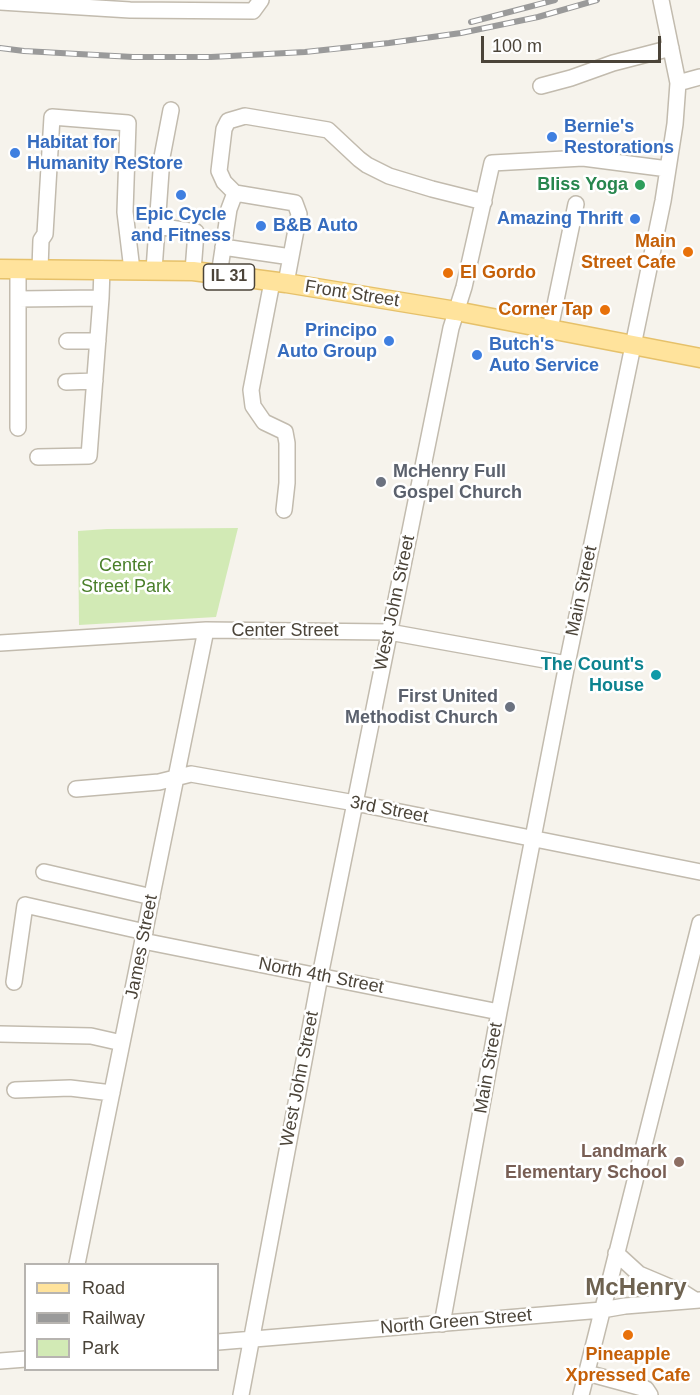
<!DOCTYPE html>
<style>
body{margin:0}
#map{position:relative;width:700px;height:1395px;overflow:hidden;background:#f6f3ec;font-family:Helvetica,sans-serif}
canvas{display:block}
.legend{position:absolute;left:24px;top:1263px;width:195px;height:108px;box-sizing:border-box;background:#fff;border:2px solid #b7b4b0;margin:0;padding:8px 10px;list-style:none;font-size:18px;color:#4b4439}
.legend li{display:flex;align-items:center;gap:12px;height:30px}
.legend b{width:30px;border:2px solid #b7b4b0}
.scale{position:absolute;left:481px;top:36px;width:180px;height:27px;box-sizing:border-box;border:3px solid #4b4439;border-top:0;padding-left:8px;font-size:18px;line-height:21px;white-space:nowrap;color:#4b4439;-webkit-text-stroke:4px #fff;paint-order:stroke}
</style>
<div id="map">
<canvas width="700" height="1395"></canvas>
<ul class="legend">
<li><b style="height:8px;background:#ffe39c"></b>Road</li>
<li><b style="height:8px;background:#9a9a9a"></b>Railway</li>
<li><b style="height:16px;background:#d2eab5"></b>Park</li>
</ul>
<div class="scale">100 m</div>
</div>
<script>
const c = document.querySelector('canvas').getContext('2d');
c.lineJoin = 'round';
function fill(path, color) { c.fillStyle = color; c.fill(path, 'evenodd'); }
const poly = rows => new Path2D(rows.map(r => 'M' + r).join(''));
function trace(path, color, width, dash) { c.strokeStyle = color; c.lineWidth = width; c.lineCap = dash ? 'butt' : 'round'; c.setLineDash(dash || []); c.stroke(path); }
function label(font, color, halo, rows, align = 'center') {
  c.font = font + ' Helvetica,sans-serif'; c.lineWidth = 5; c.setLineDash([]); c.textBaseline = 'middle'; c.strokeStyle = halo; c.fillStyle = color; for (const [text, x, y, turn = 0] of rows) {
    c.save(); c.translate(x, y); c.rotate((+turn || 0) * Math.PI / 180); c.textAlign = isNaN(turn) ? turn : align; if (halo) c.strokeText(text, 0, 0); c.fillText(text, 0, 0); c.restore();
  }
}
const green = poly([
 [238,528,216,617,79,625,78,531,107,529]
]);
const minor = poly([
 [0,2,130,10,253,11,261,0],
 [678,83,700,77],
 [541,86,571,78,613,63,671,48],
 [235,193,224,182,219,171,224,129,228,121,245,116,328,130,359,159,367,165,389,176,432,189,484,202],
 [157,226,196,232,193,271],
 [223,247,291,257],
 [18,269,18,299,101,298,102,269],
 [40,269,41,240,45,234,52,117,128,123,125,212,132,270],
 [154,270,162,157,171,110],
 [219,275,229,209,235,193,295,203,299,214,286,283],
 [272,282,251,390,253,406,264,422,285,432,287,443,287,483,284,510],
 [550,329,576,204],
 [67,341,98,341],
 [66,382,95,381],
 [18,428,18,299],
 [38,457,89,456,101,298],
 [0,643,206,630,389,632,567,664],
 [76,789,159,782,191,774,355,803,700,872],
 [44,872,152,897],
 [143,941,499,1012],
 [14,982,25,905,145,932],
 [0,1034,91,1036,122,1043],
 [15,1090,70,1088,112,1093],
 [616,1253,639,1274,684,1293,695,1300],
 [77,1264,206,630],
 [442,1324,499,1012,567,664,663,201,675,124,678,83,661,0],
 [218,1342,602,1310,625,1306,700,1300],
 [0,1361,26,1359],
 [587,1373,646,1389,650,1395],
 [241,1395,320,976,451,328,464,287,492,163,583,158,668,169],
 [581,1395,700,923]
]);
const major = poly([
 [0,269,193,271,286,283,456,311,700,358]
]);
const rail = poly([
 [471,22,555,0],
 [0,48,24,51,133,57,211,57,305,52,389,43,461,33,538,17,597,0]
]);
const markers = [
 [552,137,6,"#3f7fe0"],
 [15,153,6,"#3f7fe0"],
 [640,185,6,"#2e9e5b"],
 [181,195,6,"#3f7fe0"],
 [635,219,6,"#3f7fe0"],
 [261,226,6,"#3f7fe0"],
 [688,252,6,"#e8710a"],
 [448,273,6,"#e8710a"],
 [605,310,6,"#e8710a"],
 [389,341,6,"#3f7fe0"],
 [477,355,6,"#3f7fe0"],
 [381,482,6,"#6b7280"],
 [656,675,6,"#0f9aa8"],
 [510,707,6,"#6b7280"],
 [679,1162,6,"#8d6e63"],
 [628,1335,6,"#e8710a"]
];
const shields = [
 [229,277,51]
];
const shieldNames = [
 ["IL 31",229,277]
];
const shopNames = [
 ["Bernie's",564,127],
 ["Restorations",564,148],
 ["Habitat for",27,143],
 ["Humanity ReStore",27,164],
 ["Epic Cycle",181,215,"center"],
 ["and Fitness",181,236,"center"],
 ["Amazing Thrift",623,219,"right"],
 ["B&B Auto",273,226],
 ["Principo",377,331,"right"],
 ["Auto Group",377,352,"right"],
 ["Butch's",489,345],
 ["Auto Service",489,366]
];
const leisureNames = [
 ["Bliss Yoga",628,185]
];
const foodNames = [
 ["Main",676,242],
 ["Street Cafe",676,263],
 ["El Gordo",460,273,"left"],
 ["Corner Tap",593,310],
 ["Pineapple",628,1355,"center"],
 ["Xpressed Cafe",628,1376,"center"]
];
const streetNames = [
 ["Front Street",352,294,9],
 ["Main Street",582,591,-78],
 ["West John Street",395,603,-78],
 ["Center Street",285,631],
 ["3rd Street",389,810,11],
 ["James Street",142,947,-79],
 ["North 4th Street",321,976,11],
 ["Main Street",489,1068,-80],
 ["West John Street",300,1079,-79],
 ["North Green Street",456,1322,-5]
];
const worshipNames = [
 ["McHenry Full",393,472],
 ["Gospel Church",393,493],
 ["First United",498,697,"right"],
 ["Methodist Church",498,718,"right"]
];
const parkNames = [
 ["Center",126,566],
 ["Street Park",126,587]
];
const cultureNames = [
 ["The Count's",644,665],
 ["House",644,686]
];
const educationNames = [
 ["Landmark",667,1152],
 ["Elementary School",667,1173]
];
const districtNames = [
 ["McHenry",636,1288]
];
fill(green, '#d2eab5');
trace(minor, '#c2bbae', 18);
trace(major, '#e6c16a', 21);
trace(minor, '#fff', 15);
trace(major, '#ffe39c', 18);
trace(rail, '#9a9a9a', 6);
trace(rail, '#fff', 4, [11]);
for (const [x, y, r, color] of markers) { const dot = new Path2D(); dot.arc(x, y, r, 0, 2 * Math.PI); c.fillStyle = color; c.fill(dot); trace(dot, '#fff', 2); }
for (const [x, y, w] of shields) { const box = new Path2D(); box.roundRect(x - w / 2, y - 13, w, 26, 4.5); c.fillStyle = '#fff'; c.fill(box); trace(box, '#4b4439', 1.5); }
label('bold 16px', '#4b4439', null, shieldNames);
label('bold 18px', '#366cbe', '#fff', shopNames, 'left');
label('bold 18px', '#27864d', '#fff', leisureNames, 'right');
label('bold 18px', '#c56008', '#fff', foodNames, 'right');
label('18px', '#4b4439', '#fff', streetNames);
label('bold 18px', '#5b616d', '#fff', worshipNames, 'left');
label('18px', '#4a7f2a', '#fff', parkNames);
label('bold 18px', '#0d838f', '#fff', cultureNames, 'right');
label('bold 18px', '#785e54', '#fff', educationNames, 'right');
label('bold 24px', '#6e6250', '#fff', districtNames);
</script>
